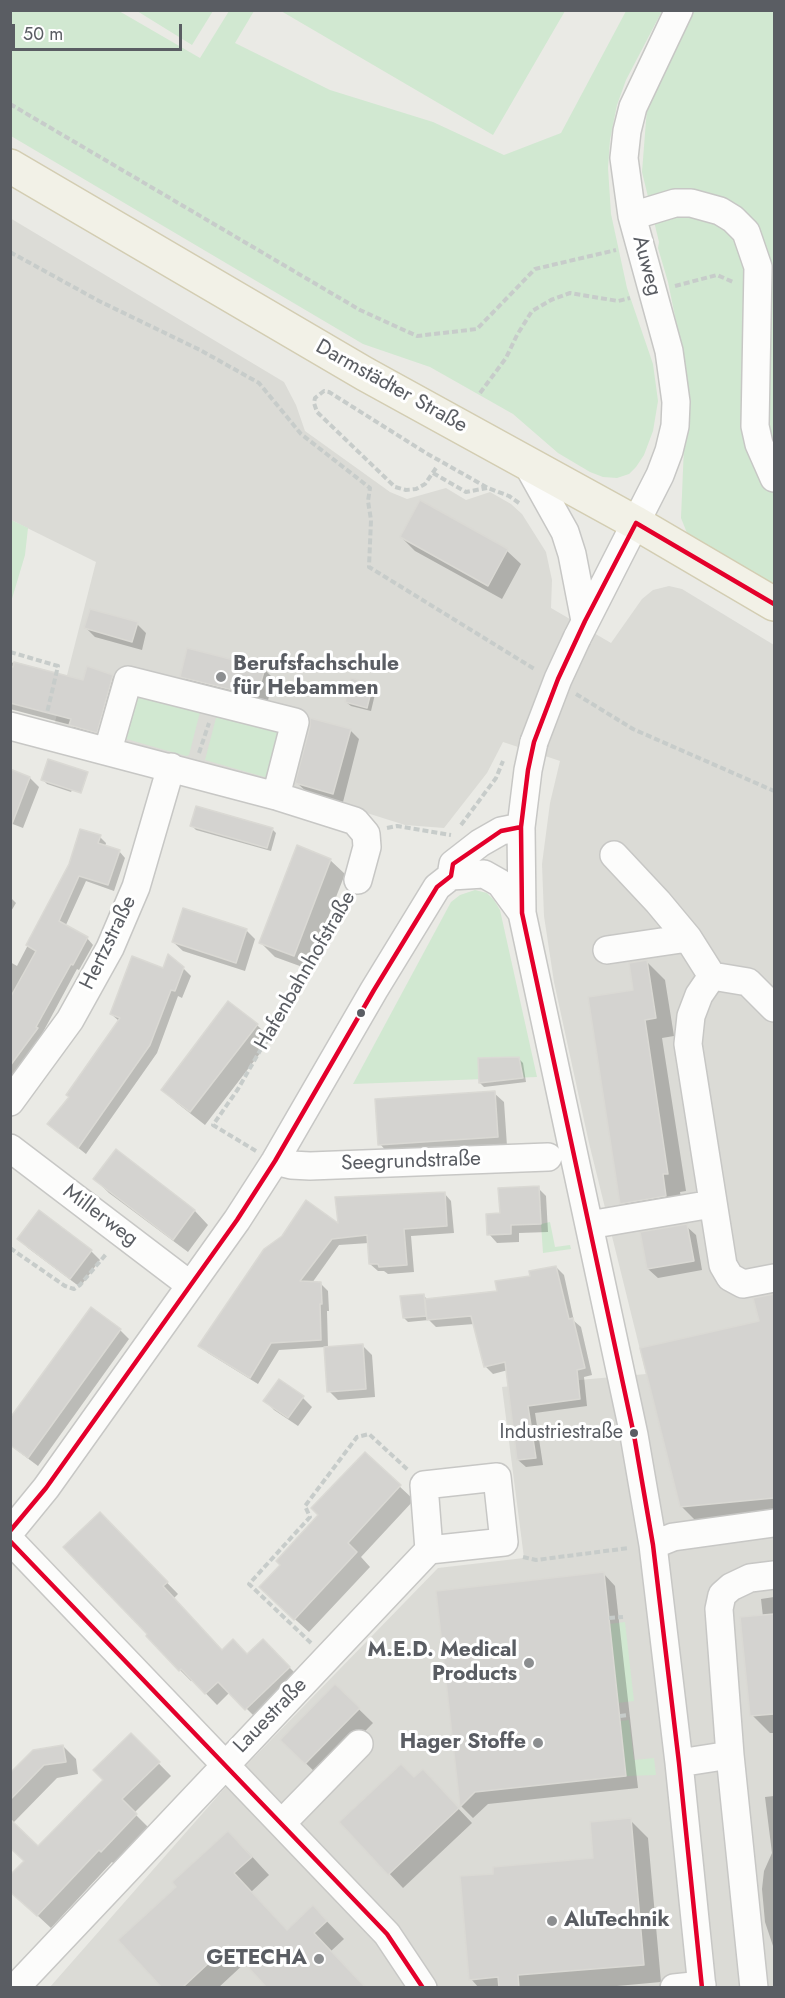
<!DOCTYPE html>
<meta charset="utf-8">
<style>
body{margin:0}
#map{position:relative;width:785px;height:1998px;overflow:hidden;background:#eaeae5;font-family:Jost,sans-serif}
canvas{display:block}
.frame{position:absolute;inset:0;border:12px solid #5a5d63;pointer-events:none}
.scale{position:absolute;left:12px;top:24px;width:170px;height:27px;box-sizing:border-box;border:3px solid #5a5d63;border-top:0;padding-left:8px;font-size:18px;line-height:21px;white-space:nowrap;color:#5a5d63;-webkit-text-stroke:4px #fff;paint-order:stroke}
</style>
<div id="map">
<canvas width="785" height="1998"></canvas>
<div class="frame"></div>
<div class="scale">50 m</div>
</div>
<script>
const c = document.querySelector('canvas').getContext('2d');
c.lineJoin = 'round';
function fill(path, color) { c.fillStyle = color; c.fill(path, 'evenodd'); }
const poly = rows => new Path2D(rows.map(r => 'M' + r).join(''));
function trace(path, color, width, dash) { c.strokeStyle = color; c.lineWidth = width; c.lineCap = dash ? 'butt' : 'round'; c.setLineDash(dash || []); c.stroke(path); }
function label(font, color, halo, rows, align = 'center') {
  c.font = font + ' Jost,sans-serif'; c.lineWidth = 6; c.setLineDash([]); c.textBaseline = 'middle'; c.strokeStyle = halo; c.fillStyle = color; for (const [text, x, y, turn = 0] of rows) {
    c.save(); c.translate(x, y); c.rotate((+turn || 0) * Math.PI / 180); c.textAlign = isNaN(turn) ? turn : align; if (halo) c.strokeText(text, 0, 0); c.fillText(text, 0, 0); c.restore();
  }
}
const industrial = poly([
 [10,218,284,382,296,405,305,431,390,492,407,499,446,488,466,500,490,492,511,504,522,514,546,552,552,580,551,608,611,643,642,599,653,590,669,586,682,589,774,645,774,1987,50,1987,231,1781,438,1568,524,1558,502,1387,646,1374,589,1143,554,982,544,916,542,864,550,803,560,761,503,742,487,773,444,828,405,825,240,773,54,726,96,562,11,520]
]);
const green = poly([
 [11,10,119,11,200,58,229,11,254,11,235,43,330,90,433,122,504,155,561,133,626,11,662,11,626,80,617,105,610,140,608,168,611,214,627,288,653,364,658,401,653,431,644,455,636,467,629,474,617,478,603,477,590,472,558,453,513,414,430,367,363,344,11,136],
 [137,11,213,11,192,45],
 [281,11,565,10,565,11,493,135],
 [693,11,774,11,774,591,696,545,687,533,681,518,687,375,668,282,658,248,659,242,642,172,647,108],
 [11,520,28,528,25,555,11,602],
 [136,694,199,709,200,712,189,755,186,756,123,738],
 [218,716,279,730,268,778,205,760,216,718],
 [475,890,487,893,494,900,500,910,537,1077,353,1084,451,902,460,895],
 [550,1222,555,1247,570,1245,571,1249,543,1253,541,1224],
 [625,1622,634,1701,618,1703,610,1624],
 [629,1720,634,1760,654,1758,656,1775,626,1776,620,1721]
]);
const shadow = poly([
 [401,537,507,551,521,564,502,599,415,551],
 [137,624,146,633,142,650,95,637,86,628],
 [10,662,84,682,113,676,122,685,106,741,80,734,71,725,10,709],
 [264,669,273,678,267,705,191,686,182,676],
 [372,686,376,690,371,711,351,706,346,702],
 [350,730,359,739,343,802,307,792,297,783],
 [81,774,71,792,47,784,43,780],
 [30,778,39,787,23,828,10,823],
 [192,826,272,829,276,833,271,851,196,830],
 [100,837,106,843,105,847,119,851,125,858,114,891,86,881,65,927,87,938,93,945,79,970,77,969,42,1034,43,1036,10,1080,10,962,17,966,70,865],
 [330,860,345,874,308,969,275,957,261,943],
 [10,897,16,903,10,913],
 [246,930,255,939,245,971,183,951,173,942],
 [647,962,665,980,674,1036,662,1038,686,1191,680,1192,684,1214,640,1221,622,1203,635,991],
 [183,968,191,976,182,998,178,996,157,1053,86,1154,57,1131,70,1097,119,1021,111,1014,164,970],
 [257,1025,271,1039,205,1125,177,1103,163,1090],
 [519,1059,523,1063,526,1082,484,1087,480,1083],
 [494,1093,504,1102,507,1146,389,1154,380,1144],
 [116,1151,195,1211,208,1225,188,1252,109,1193,95,1179],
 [538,1188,546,1196,548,1232,519,1233,519,1242,497,1243,489,1234,501,1215],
 [444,1193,451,1201,454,1233,411,1236,414,1272,388,1274,384,1271,378,1271,370,1264,369,1243,339,1245,312,1283,320,1283,328,1291,329,1311,327,1311,328,1348,362,1345,372,1355,375,1397,338,1400,329,1391,325,1347,279,1350,258,1384,208,1353,200,1345,339,1226],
 [686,1226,696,1235,702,1270,658,1278,648,1269],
 [19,1239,91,1251,100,1260,80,1287,28,1248],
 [556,1267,564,1275,574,1321,581,1327,592,1375,584,1377,587,1406,535,1413,543,1465,526,1467,518,1460,508,1370,493,1374,485,1366,474,1324,436,1327,429,1320,408,1322,404,1318,423,1295,428,1300,499,1292],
 [774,1295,774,1518,700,1525,682,1507,761,1322,755,1299],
 [120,1330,129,1339,38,1466,10,1445,10,1421],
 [303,1398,312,1407,298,1426,274,1410,265,1400],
 [365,1454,414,1500,361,1557,370,1567,309,1632,275,1601,282,1565],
 [100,1514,178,1594,173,1599,222,1652,248,1656,263,1641,301,1679,258,1720,230,1692,217,1705,193,1680,191,1681,180,1670],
 [603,1573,615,1586,638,1788,488,1804,473,1818,461,1806,437,1592],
 [774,1597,774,1733,770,1733,752,1715,763,1617,761,1599],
 [335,1686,373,1723,320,1777,282,1740],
 [131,1735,171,1776,134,1813,149,1828,114,1864,112,1862,51,1928,10,1890,26,1861,10,1846,10,1776,63,1746,76,1759,78,1774,57,1778,13,1823,38,1848,105,1780],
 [414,1779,436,1785,472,1823,403,1888,341,1822],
 [774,1796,774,1949,765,1922,762,1889,764,1871,772,1853,765,1797],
 [630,1820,648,1838,661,1982,595,1988,479,1988,471,1979,595,1859],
 [246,1850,269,1875,251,1892,287,1931,313,1907,344,1939,331,1951,246,1962,218,1988,164,1988]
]);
const building = poly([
 [420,500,508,549,488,586,400,537,420,500],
 [90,609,138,622,132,642,84,628,90,609],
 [187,648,265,668,257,696,180,677,187,648],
 [14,662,83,680,87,666,113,675,97,733,69,725,71,719,10,703,10,666,13,667,14,662],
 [351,678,373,684,367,708,345,702,351,678],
 [310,718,351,729,333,794,295,783,310,726,310,718],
 [48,759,88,772,81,793,41,780,48,759],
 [10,769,30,777,12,824,10,824,10,769],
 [196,806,273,828,267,848,190,826,196,806],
 [80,829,101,835,98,843,120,850,108,885,79,876,59,921,88,937,73,965,71,964,36,1027,38,1028,10,1066,10,998,36,951,26,945,69,864,80,829],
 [297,845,331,859,294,956,259,943,297,845],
 [183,908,247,929,236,963,172,942,183,908],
 [168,954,184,967,175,991,171,990,150,1045,78,1148,47,1124,69,1097,66,1095,120,1018,110,1014,132,956,163,968,168,954],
 [647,960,656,1018,645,1020,668,1174,663,1174,666,1196,620,1204,588,997,633,990,629,963,647,960],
 [228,1001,258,1024,190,1112,161,1090,228,1001],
 [519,1057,523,1078,479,1083,478,1058,519,1057],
 [495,1091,498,1137,378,1145,375,1099,495,1091],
 [116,1149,195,1210,173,1240,93,1179,116,1149],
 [539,1186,541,1224,511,1225,511,1234,487,1235,486,1214,500,1213,498,1188,539,1186],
 [445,1192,447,1226,404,1229,407,1265,379,1267,378,1264,369,1264,367,1235,332,1239,300,1281,321,1282,322,1304,320,1304,321,1340,271,1343,250,1378,198,1346,264,1249,282,1236,306,1200,338,1223,335,1197,445,1192],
 [39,1210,92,1250,70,1279,17,1239,39,1210],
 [687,1224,694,1261,647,1269,640,1232,687,1224],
 [556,1266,569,1319,573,1318,585,1368,577,1370,580,1399,528,1406,536,1458,517,1460,505,1362,484,1367,471,1316,427,1320,425,1299,497,1291,495,1281,530,1276,529,1271,556,1266],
 [424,1294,426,1316,403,1318,400,1296,424,1294],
 [774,1294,774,1498,680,1507,640,1348,759,1321,753,1298,774,1294],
 [91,1307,121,1329,28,1458,10,1445,10,1418,91,1307],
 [363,1344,366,1389,327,1392,324,1347,363,1344],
 [279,1379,304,1396,288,1418,263,1401,279,1379],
 [365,1452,401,1485,348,1543,357,1552,294,1620,259,1587,280,1565,276,1561,318,1515,311,1508,365,1452],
 [100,1512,168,1582,163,1586,222,1650,233,1639,247,1654,263,1639,290,1667,245,1710,218,1682,205,1694,181,1669,179,1671,146,1636,147,1634,63,1547,100,1512],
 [604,1572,626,1776,475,1792,460,1807,436,1591,604,1572],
 [774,1614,774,1714,750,1716,740,1617,774,1614],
 [335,1684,360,1708,305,1764,280,1740,335,1684],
 [131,1733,160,1762,122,1799,137,1814,101,1852,99,1850,37,1916,10,1892,10,1875,24,1861,10,1848,10,1819,38,1846,103,1780,93,1770,131,1733],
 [63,1745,66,1762,44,1765,10,1800,10,1773,33,1750,63,1745],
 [401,1764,414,1777,423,1769,459,1808,388,1875,339,1822,401,1764],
 [631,1818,644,1965,518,1975,519,1988,499,1988,498,1977,469,1980,460,1876,493,1874,493,1867,593,1858,590,1822,631,1818],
 [228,1831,252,1857,234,1873,287,1930,313,1905,327,1921,314,1933,366,1988,267,1988,228,1945,182,1988,162,1988,118,1940,176,1887,172,1882,228,1831]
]);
const path = poly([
 [10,104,360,310,417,336,477,329,535,269,616,250],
 [10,252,99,301,200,350,259,383,301,434,370,488,368,501,371,520,369,567,536,670],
 [675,286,717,275,733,282],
 [480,393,506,358,517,335,532,311,551,300,570,293,618,301,630,298],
 [436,468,425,484,416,489,406,490,395,487,317,412,314,403,315,398,324,391,329,392,426,453,488,488,509,496,519,503],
 [433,473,466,492,487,488],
 [10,652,58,666,47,713],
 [576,694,633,729,774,791],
 [199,753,209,723],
 [461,825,496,778,503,761],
 [387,828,397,826,451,835],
 [256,1151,213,1125,238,1089,346,901],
 [10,1248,65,1286,74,1289,80,1285,107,1253],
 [523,1557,536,1560,629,1548],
 [609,1618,623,1617],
 [311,1643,249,1584,310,1517,305,1506,357,1437,369,1434,408,1470],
 [620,1716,629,1715]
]);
const minor = poly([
 [632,216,675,203,691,203,720,211,733,219,746,232,758,267,755,426,759,444,774,478],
 [526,462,565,532,572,554,585,621],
 [577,638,660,475,669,451,675,426,676,402,669,351,632,216,624,158,627,131,633,107,679,10],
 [10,726,276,796,355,821,366,834,367,847,358,880],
 [534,742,528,770,521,827,522,913,634,1435,653,1545,679,1763,702,1988],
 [108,750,128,680,295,722,276,796],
 [614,855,658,902,688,938,712,976],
 [451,876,453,864,480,843,501,831,521,827],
 [607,950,688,938],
 [774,1008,748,982,712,976,699,995,691,1016,688,1044,723,1265,730,1277,743,1284,774,1278],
 [10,1102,70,1020,110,948,136,887,171,767],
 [10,1148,190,1285],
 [275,1161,291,1165,310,1166,548,1157],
 [589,1225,712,1204],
 [10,1532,46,1488,237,1220,275,1161,374,990,437,887,451,876,484,874,500,883,522,913],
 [10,1540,387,1934,423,1988],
 [653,1545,673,1537,774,1523],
 [730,1755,719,1609,722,1595,731,1587,750,1578,774,1575],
 [679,1763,730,1755,754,1988],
 [282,1823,359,1744],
 [15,1988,429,1550,424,1485,497,1477,504,1542,429,1550],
 [674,1988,702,1985]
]);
const major = poly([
 [10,166,365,374,636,523,774,604]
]);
const minorBridge = poly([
 [534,742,558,679,577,638]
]);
const bus1 = poly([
 [636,523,585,621,558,679,534,742,528,770,521,827,522,913,634,1435,653,1545,679,1763,702,1988],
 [636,523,774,604],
 [10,1531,46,1488,237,1220,275,1161,374,990,437,887,451,876,453,864,501,831,521,827],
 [10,1541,387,1934,423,1988]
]);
const markers = [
 [221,677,6,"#8c8e90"],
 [361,1013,5,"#5a5d63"],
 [634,1433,5,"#5a5d63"],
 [529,1663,6,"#8c8e90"],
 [538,1743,6,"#8c8e90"],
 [552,1921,6,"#8c8e90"],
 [319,1959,6,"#8c8e90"]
];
const busNames = [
 ["Industriestraße",623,1433]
];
const streetNames = [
 ["Auweg",646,266,75],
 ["Darmstädter Straße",391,387,29],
 ["Hertzstraße",109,943,-64],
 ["Hafenbahnhofstraße",306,971,-60],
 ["Seegrundstraße",411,1162,-2],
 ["Millerweg",100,1216,37],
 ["Lauestraße",271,1716,-46]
];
const poiNames = [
 ["Berufsfachschule",233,665,"left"],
 ["für Hebammen",233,689,"left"],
 ["M.E.D. Medical",517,1651],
 ["Products",517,1675],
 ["Hager Stoffe",526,1743],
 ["AluTechnik",564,1921,"left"],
 ["GETECHA",307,1959]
];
fill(industrial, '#dbdbd6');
fill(green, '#d1e8d1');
fill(shadow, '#0003');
fill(building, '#d4d3d0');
trace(building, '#dad9d4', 1.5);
trace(minor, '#c7c7c5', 30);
trace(major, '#d3cdb2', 36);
trace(path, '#c7ccca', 4, [6, 3]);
trace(minor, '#fcfcfb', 27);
trace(major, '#f2f1e7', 33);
trace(minorBridge, '#c7c7c5', 30, []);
trace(minorBridge, '#fcfcfb', 27);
trace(bus1, '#e4002b', 4.5);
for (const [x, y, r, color] of markers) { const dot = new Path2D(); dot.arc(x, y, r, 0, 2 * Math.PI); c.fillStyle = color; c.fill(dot); trace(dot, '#fff', 2); }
label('20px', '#5a5d63', '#fff', busNames, 'right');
label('21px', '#5a5d63', '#fff', streetNames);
label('bold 21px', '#5a5d63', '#fff', poiNames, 'right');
</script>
